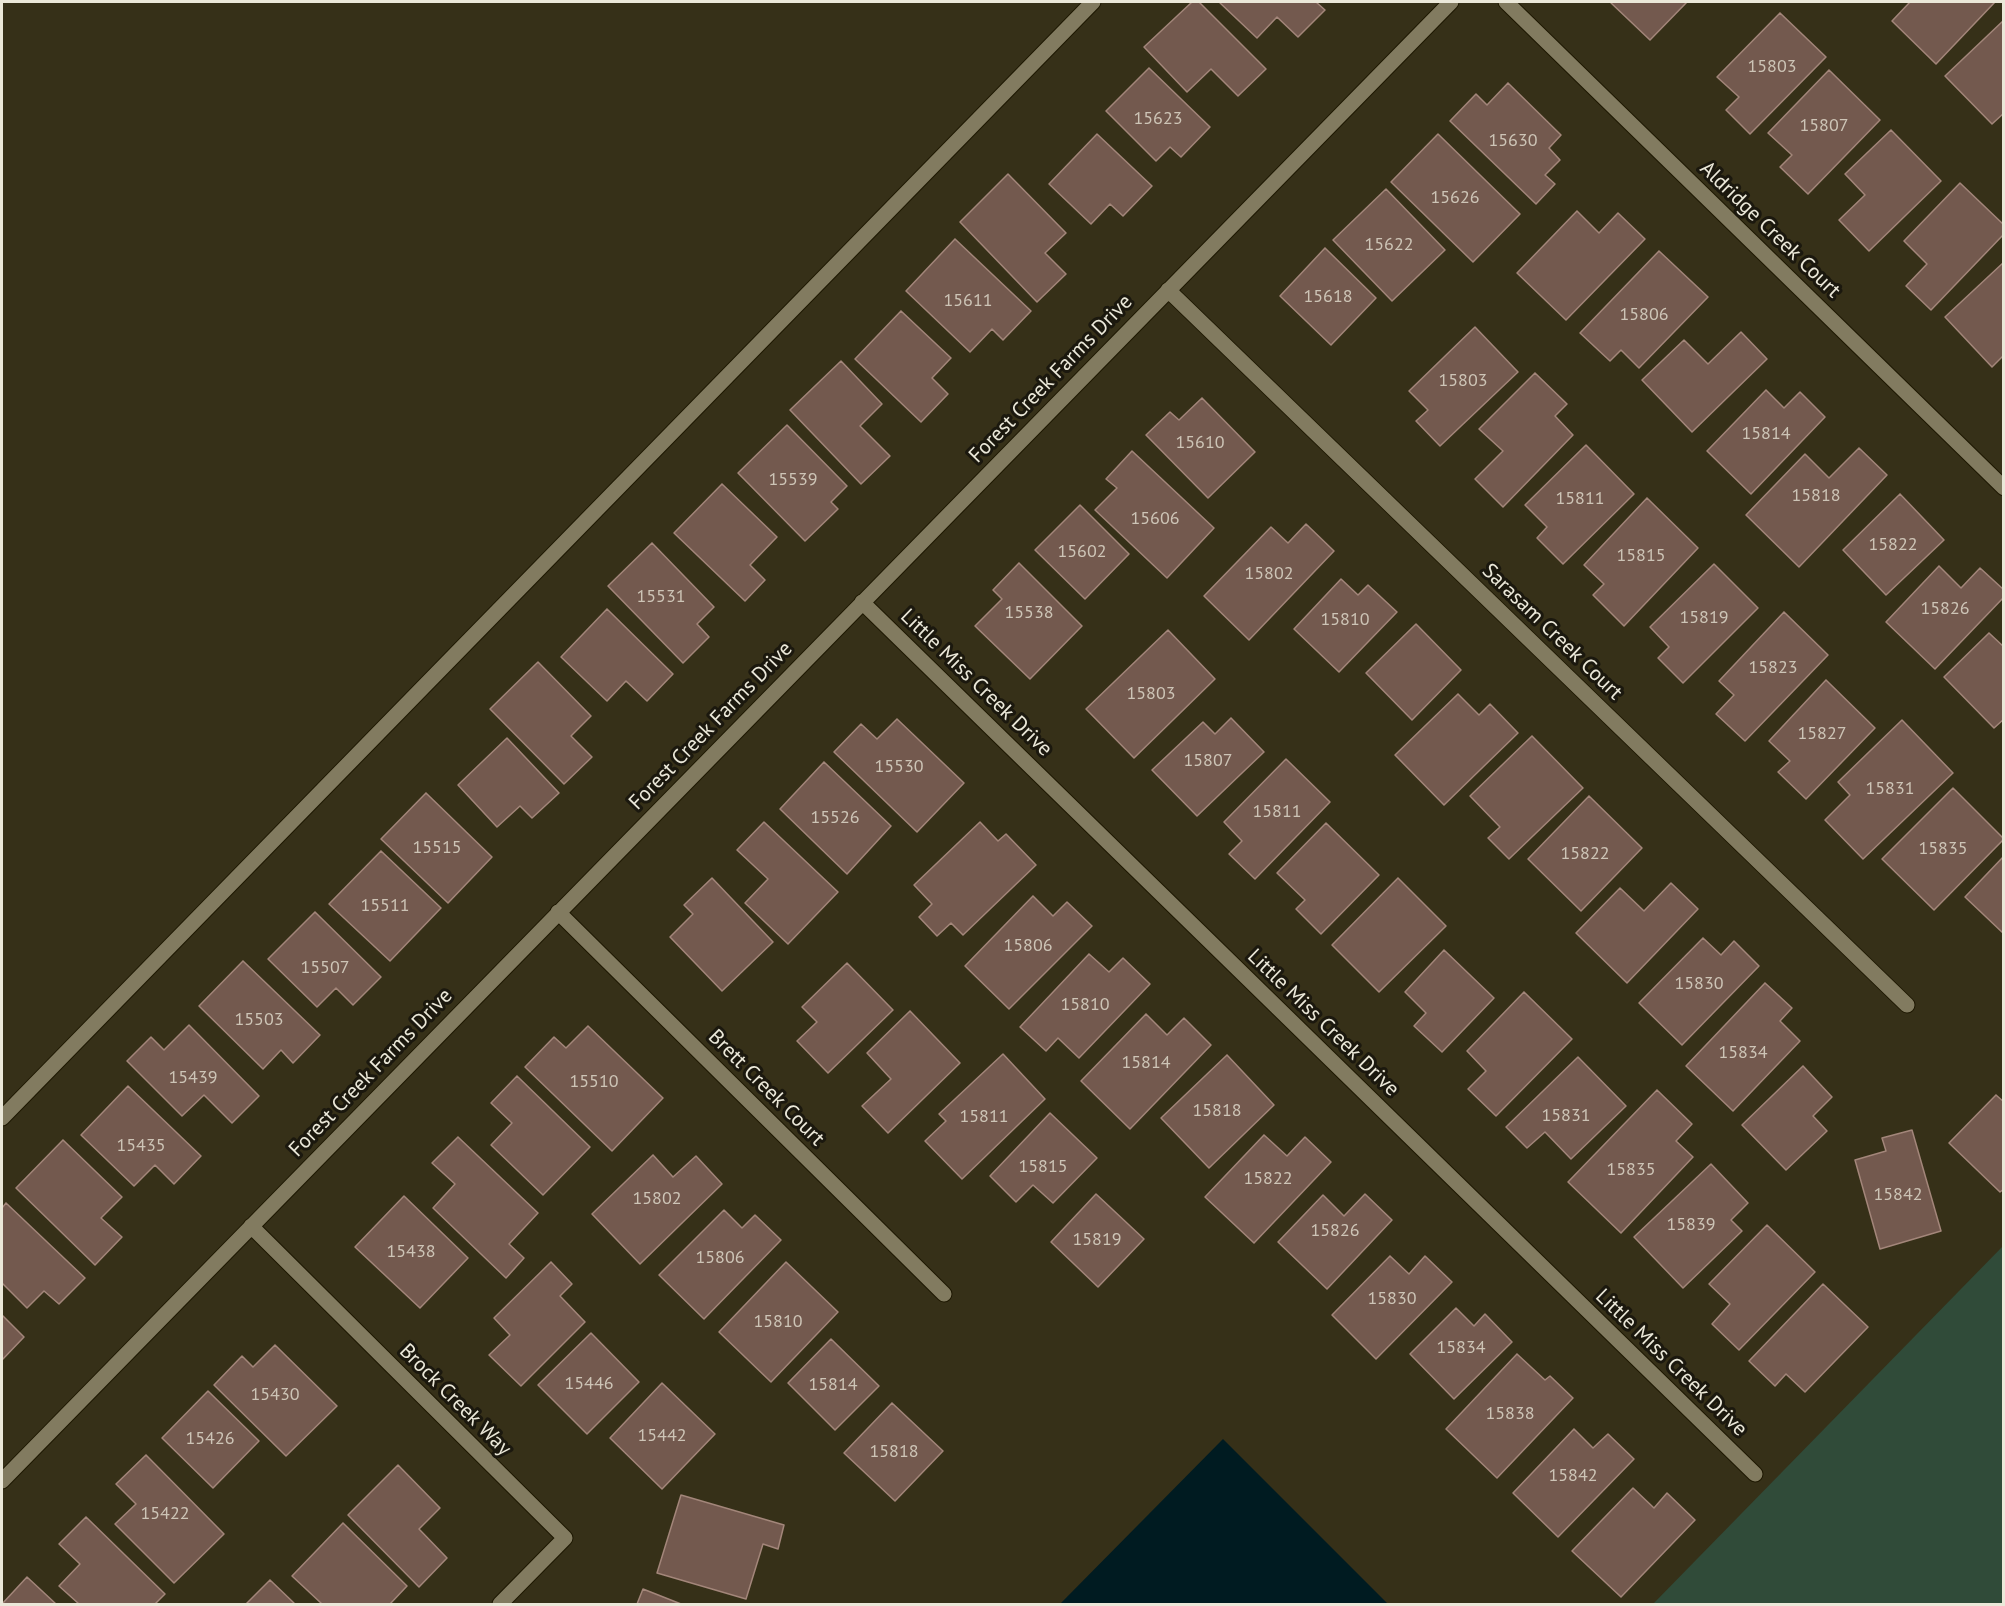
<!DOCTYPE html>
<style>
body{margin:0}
#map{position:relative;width:2005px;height:1606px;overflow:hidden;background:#363018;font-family:"PT Sans",sans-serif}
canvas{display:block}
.frame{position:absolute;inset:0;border:3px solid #ebe8d9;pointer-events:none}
</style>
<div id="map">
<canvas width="2005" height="1606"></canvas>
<div class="frame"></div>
</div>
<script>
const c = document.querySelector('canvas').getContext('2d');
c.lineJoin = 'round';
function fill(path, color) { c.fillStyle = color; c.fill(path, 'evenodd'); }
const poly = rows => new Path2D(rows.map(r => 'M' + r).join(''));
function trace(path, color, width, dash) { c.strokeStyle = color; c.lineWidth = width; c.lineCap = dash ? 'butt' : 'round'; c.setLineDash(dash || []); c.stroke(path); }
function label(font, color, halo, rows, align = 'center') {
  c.font = font + ' "PT Sans",sans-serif'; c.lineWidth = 6; c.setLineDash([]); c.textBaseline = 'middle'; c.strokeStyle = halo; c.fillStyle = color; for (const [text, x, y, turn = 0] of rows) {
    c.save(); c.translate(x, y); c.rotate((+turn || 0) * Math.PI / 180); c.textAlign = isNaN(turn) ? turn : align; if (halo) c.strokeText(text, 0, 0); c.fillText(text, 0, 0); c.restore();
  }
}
const green = poly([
 [2003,1246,2003,1604,1653,1604]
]);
const water = poly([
 [1223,1439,1388,1604,1060,1604]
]);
const building = poly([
 [1192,2,1199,2,1266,69,1238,96,1211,69,1187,92,1144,47,1192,2],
 [1219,2,1316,2,1325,10,1298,37,1277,17,1257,38,1219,2],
 [1610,2,1687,2,1650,40,1610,2],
 [1910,2,1995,2,1936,64,1892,21,1910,2],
 [1780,13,1826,57,1750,134,1726,110,1739,97,1717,77,1780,13],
 [2004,20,2004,113,1992,124,1945,76,2004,20],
 [1149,68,1210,127,1181,157,1170,147,1156,161,1106,111,1149,68],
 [1829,70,1880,120,1808,194,1780,167,1792,155,1768,133,1829,70],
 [1508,83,1561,135,1549,148,1560,160,1545,175,1555,184,1536,204,1450,121,1476,94,1487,105,1508,83],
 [1891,130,1941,181,1869,251,1839,220,1865,195,1845,174,1891,130],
 [1097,134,1152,186,1123,216,1110,204,1091,224,1049,184,1097,134],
 [1438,134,1520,214,1473,262,1391,182,1438,134],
 [1008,174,1066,233,1045,253,1066,274,1037,302,960,222,1008,174],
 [1960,183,2004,225,2004,234,1931,310,1906,286,1927,264,1904,241,1960,183],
 [1386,189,1445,250,1392,301,1333,240,1386,189],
 [1577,211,1599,233,1618,213,1645,239,1566,320,1517,273,1577,211],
 [955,239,1031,311,1003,340,992,329,970,352,906,291,955,239],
 [1325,248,1376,298,1331,345,1280,296,1325,248],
 [1659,251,1708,297,1639,368,1621,350,1610,361,1580,333,1659,251],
 [2004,262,2004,355,1992,367,1945,317,2004,262],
 [901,311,951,358,932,378,948,394,921,422,855,359,901,311],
 [1475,327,1518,372,1440,446,1416,421,1428,410,1409,391,1475,327],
 [1741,332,1767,359,1692,432,1642,380,1684,340,1708,364,1741,332],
 [841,361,882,404,860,426,890,456,861,484,790,410,841,361],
 [1535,373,1567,404,1555,416,1573,435,1503,507,1475,479,1503,451,1479,429,1535,373],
 [1766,390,1784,408,1800,392,1825,417,1751,494,1707,451,1766,390],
 [1202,398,1255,452,1208,498,1146,435,1170,412,1179,420,1202,398],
 [787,425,847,486,831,502,838,509,805,541,738,473,787,425],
 [1586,445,1634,494,1563,564,1537,538,1547,527,1525,505,1586,445],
 [1859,448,1887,475,1799,567,1746,515,1805,454,1829,478,1859,448],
 [1132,451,1214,528,1167,578,1095,510,1117,488,1106,479,1132,451],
 [722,484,777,537,750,565,765,580,745,601,674,533,722,484],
 [1900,494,1944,540,1886,595,1843,550,1900,494],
 [1647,498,1698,548,1624,626,1593,595,1604,584,1584,565,1647,498],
 [1080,505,1129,554,1085,599,1035,550,1080,505],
 [1306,524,1334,551,1249,640,1204,596,1271,527,1288,543,1306,524],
 [652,543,714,607,697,624,709,637,683,663,608,586,652,543],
 [1019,563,1082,626,1030,679,975,626,1002,599,993,590,1019,563],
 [1714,564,1758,608,1683,683,1658,658,1669,647,1650,627,1714,564],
 [1939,566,1961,588,1980,568,2004,590,2004,597,1935,669,1886,622,1939,566],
 [1341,579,1358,595,1368,585,1397,612,1339,672,1294,629,1341,579],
 [607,609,673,674,647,701,626,681,607,701,561,657,607,609],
 [1784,612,1828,655,1745,741,1716,714,1734,695,1719,681,1784,612],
 [1416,624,1461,670,1412,720,1366,673,1416,624],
 [1168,630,1215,679,1134,758,1086,709,1168,630],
 [1989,633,2004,647,2004,719,1994,728,1944,677,1989,633],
 [538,662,591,716,571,736,592,757,564,784,490,709,538,662],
 [1826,680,1875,728,1806,799,1778,772,1790,761,1769,741,1826,680],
 [1458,694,1479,715,1490,704,1518,733,1444,805,1395,755,1458,694],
 [1231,718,1264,752,1197,816,1152,770,1203,722,1215,734,1231,718],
 [897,719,964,783,917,832,834,752,861,724,877,739,897,719],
 [1902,720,1953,773,1863,859,1825,820,1850,795,1838,782,1902,720],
 [1532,736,1583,788,1509,859,1488,838,1500,827,1470,796,1532,736],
 [507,738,559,793,532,818,520,806,497,827,458,785,507,738],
 [1286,759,1330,802,1255,879,1229,854,1242,841,1224,822,1286,759],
 [824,762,891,826,847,874,780,809,824,762],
 [1953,788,2004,839,1934,910,1882,859,1953,788],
 [426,793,492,857,448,903,381,839,426,793],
 [1589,796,1642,848,1581,911,1528,859,1589,796],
 [764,822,838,892,788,944,745,903,768,879,737,850,764,822],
 [980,822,998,841,1006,834,1036,865,963,935,951,923,937,936,919,917,932,904,914,885,980,822],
 [1326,823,1379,875,1321,934,1296,909,1305,900,1277,873,1326,823],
 [381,851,441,908,390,961,329,904,381,851],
 [2004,856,2004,934,1965,897,2004,856],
 [712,878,773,942,722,991,670,937,693,914,684,905,712,878],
 [1398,878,1446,926,1379,992,1332,945,1398,878],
 [1671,883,1698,909,1627,983,1576,933,1620,888,1644,911,1671,883],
 [1033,896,1053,916,1067,902,1092,926,1009,1009,965,966,1033,896],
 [315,912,381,977,353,1005,336,988,317,1007,268,959,315,912],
 [1703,938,1721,955,1734,941,1759,966,1682,1045,1639,1003,1703,938],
 [1444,950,1494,998,1442,1052,1414,1026,1426,1013,1405,992,1444,950],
 [1089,954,1109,972,1123,958,1150,984,1079,1058,1058,1038,1046,1051,1020,1027,1089,954],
 [243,961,320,1035,293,1063,281,1050,263,1069,199,1006,243,961],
 [847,963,893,1010,828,1073,797,1041,817,1022,802,1007,847,963],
 [1765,983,1792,1008,1780,1021,1800,1041,1733,1111,1686,1066,1765,983],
 [1524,992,1572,1039,1496,1116,1468,1089,1486,1071,1467,1051,1524,992],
 [910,1011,960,1063,888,1133,862,1106,891,1079,867,1053,910,1011],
 [1146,1014,1167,1035,1184,1018,1211,1045,1130,1129,1081,1081,1146,1014],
 [189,1025,259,1096,232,1123,204,1095,182,1116,127,1061,151,1037,164,1050,189,1025],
 [588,1026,663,1098,612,1151,525,1067,554,1037,566,1048,588,1026],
 [1003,1054,1045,1099,962,1179,925,1141,946,1121,939,1114,1003,1054],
 [1227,1055,1274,1105,1209,1168,1161,1118,1227,1055],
 [1578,1057,1626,1106,1571,1159,1545,1132,1527,1148,1506,1127,1578,1057],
 [1803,1066,1832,1097,1813,1116,1827,1131,1786,1170,1742,1125,1803,1066],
 [517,1076,590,1147,543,1195,491,1145,512,1123,491,1103,517,1076],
 [128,1086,201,1156,174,1184,155,1165,134,1186,81,1135,128,1086],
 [1657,1090,1692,1124,1676,1141,1693,1157,1621,1233,1568,1182,1657,1090],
 [1996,1095,2004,1102,2004,1189,2000,1192,1949,1143,1996,1095],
 [1050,1113,1097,1158,1053,1203,1033,1185,1016,1202,990,1176,1050,1113],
 [1912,1130,1941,1231,1880,1249,1855,1160,1886,1151,1882,1138,1912,1130],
 [1264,1135,1287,1156,1305,1137,1331,1162,1254,1243,1205,1197,1264,1135],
 [458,1137,538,1213,509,1244,524,1258,506,1278,433,1208,455,1184,432,1163,458,1137],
 [63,1140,122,1197,101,1218,122,1237,95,1265,16,1188,63,1140],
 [653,1155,673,1177,696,1156,722,1184,640,1264,592,1214,653,1155],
 [1711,1164,1748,1203,1731,1220,1742,1231,1683,1288,1634,1237,1711,1164],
 [1096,1194,1144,1239,1098,1287,1051,1242,1096,1194],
 [1365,1194,1392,1220,1327,1289,1278,1242,1323,1195,1344,1216,1365,1194],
 [404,1196,468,1258,420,1308,355,1247,404,1196],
 [6,1203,85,1278,59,1304,44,1291,27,1308,2,1283,2,1208,6,1203],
 [724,1210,742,1228,755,1215,781,1240,704,1319,659,1275,724,1210],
 [1767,1225,1815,1272,1739,1350,1712,1324,1730,1304,1709,1284,1767,1225],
 [1390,1256,1409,1274,1425,1256,1452,1282,1376,1359,1332,1315,1390,1256],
 [551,1262,572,1284,560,1296,585,1322,521,1386,489,1355,510,1335,494,1318,551,1262],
 [786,1262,838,1312,771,1382,719,1332,786,1262],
 [1823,1284,1868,1327,1805,1392,1786,1374,1775,1386,1749,1361,1823,1284],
 [1456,1308,1474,1326,1485,1314,1512,1342,1454,1399,1410,1354,1456,1308],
 [2,1315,24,1337,2,1360,2,1315],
 [591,1333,639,1382,587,1434,538,1385,591,1333],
 [831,1339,879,1386,835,1430,788,1383,831,1339],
 [275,1345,337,1406,286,1456,214,1385,242,1356,253,1367,275,1345],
 [1517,1354,1545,1380,1550,1376,1573,1398,1497,1478,1446,1429,1517,1354],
 [662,1383,715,1434,662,1489,610,1438,662,1383],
 [208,1391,259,1441,213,1488,162,1438,208,1391],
 [892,1403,943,1451,895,1501,844,1453,892,1403],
 [1574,1429,1593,1448,1608,1434,1634,1459,1558,1537,1513,1493,1574,1429],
 [146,1455,224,1534,174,1583,115,1524,136,1504,116,1484,146,1455],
 [398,1465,440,1508,419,1529,447,1558,419,1587,348,1515,398,1465],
 [1633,1488,1654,1508,1667,1493,1695,1520,1621,1597,1572,1551,1633,1488],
 [681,1495,784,1525,778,1549,763,1544,746,1599,657,1573,681,1495],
 [86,1517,165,1594,155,1604,79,1604,59,1586,80,1564,59,1544,86,1517],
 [343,1523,407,1586,390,1604,322,1604,292,1576,343,1523],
 [27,1577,56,1604,2,1604,27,1577],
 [270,1580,295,1604,246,1604,270,1580],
 [643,1589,681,1604,637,1604,643,1589]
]);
const minor = poly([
 [1506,2,2004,488],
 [1168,290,1907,1005],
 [862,602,1755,1474],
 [558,912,944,1294],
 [2,1118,1093,2],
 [251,1226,565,1538,500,1604],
 [2,1481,1451,2]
]);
const numberNames = [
 ["15803",1772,67],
 ["15623",1158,119],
 ["15807",1824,126],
 ["15630",1513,141],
 ["15626",1455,198],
 ["15622",1389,245],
 ["15618",1328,297],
 ["15611",968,301],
 ["15806",1644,315],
 ["15803",1463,381],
 ["15814",1766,434],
 ["15610",1200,443],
 ["15539",793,480],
 ["15818",1816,496],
 ["15811",1580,499],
 ["15606",1155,519],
 ["15822",1893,545],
 ["15602",1082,552],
 ["15815",1641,556],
 ["15802",1269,574],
 ["15531",661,597],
 ["15826",1945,609],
 ["15538",1029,613],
 ["15819",1704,618],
 ["15810",1345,620],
 ["15823",1773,668],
 ["15803",1151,694],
 ["15827",1822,734],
 ["15807",1208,761],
 ["15530",899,767],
 ["15831",1890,789],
 ["15811",1277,812],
 ["15526",835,818],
 ["15515",437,848],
 ["15835",1943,849],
 ["15822",1585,854],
 ["15511",385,906],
 ["15806",1028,946],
 ["15507",325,968],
 ["15830",1699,984],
 ["15810",1085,1005],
 ["15503",259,1020],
 ["15834",1743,1053],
 ["15814",1146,1063],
 ["15439",193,1078],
 ["15510",594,1082],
 ["15818",1217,1111],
 ["15831",1566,1116],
 ["15811",984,1117],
 ["15435",141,1146],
 ["15815",1043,1167],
 ["15835",1631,1170],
 ["15822",1268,1179],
 ["15842",1898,1195],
 ["15802",657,1199],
 ["15839",1691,1225],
 ["15826",1335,1231],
 ["15819",1097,1240],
 ["15438",411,1252],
 ["15806",720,1258],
 ["15830",1392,1299],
 ["15810",778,1322],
 ["15834",1461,1348],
 ["15446",589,1384],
 ["15814",833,1385],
 ["15430",275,1395],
 ["15838",1510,1414],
 ["15442",662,1436],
 ["15426",210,1439],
 ["15818",894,1452],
 ["15842",1573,1476],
 ["15422",165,1514]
];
const streetNames = [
 ["Aldridge Creek Court",1770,230,44],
 ["Forest Creek Farms Drive",1051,379,-46],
 ["Sarasam Creek Court",1552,632,44],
 ["Little Miss Creek Drive",976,683,44],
 ["Forest Creek Farms Drive",711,726,-46],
 ["Little Miss Creek Drive",1323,1023,44],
 ["Forest Creek Farms Drive",371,1073,-46],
 ["Brett Creek Court",766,1088,45],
 ["Little Miss Creek Drive",1671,1363,44],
 ["Brock Creek Way",455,1400,45]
];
fill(green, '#304b39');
fill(water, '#001b21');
fill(building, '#73594e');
trace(building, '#a3867a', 1.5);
trace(minor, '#1e1802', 17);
trace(minor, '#827b60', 15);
label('18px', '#cdc4b6', null, numberNames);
label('21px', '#ebe8d9', '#1b180e', streetNames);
</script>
